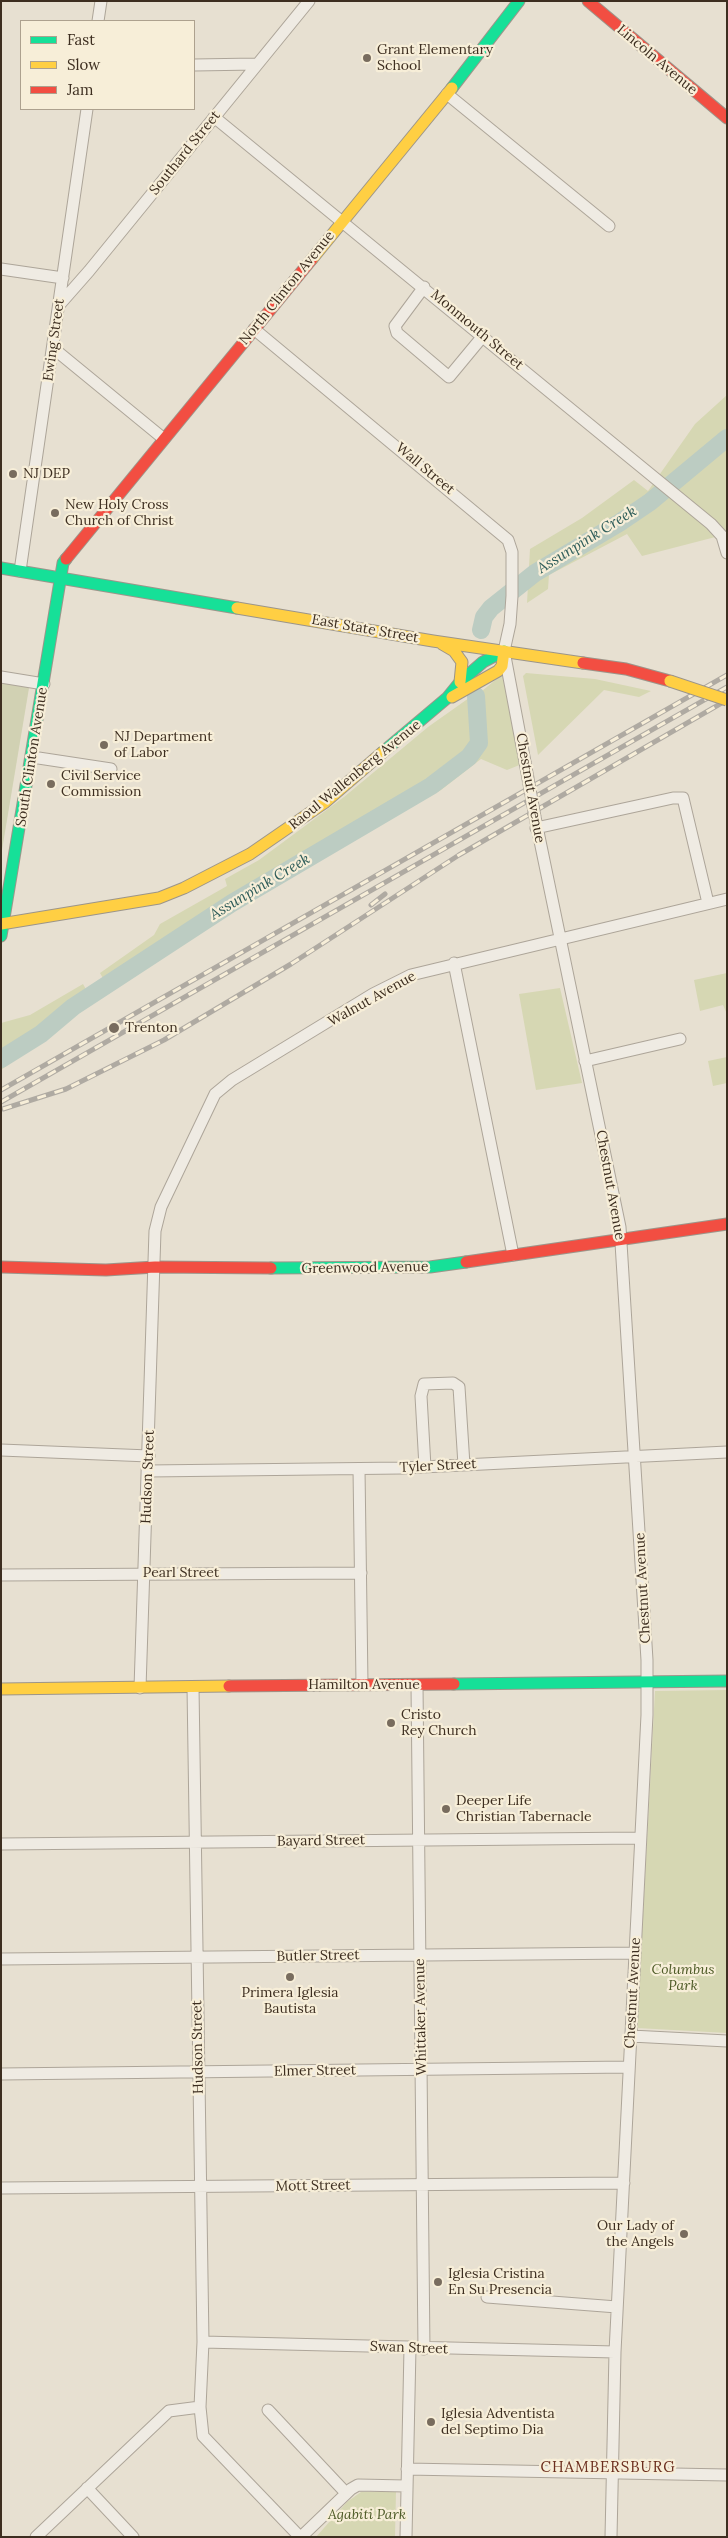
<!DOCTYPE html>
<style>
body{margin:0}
#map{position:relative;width:728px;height:2538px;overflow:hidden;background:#e7e0d1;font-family:Lora,serif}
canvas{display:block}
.frame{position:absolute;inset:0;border:2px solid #3d2e20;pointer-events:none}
.legend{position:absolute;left:20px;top:20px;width:175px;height:90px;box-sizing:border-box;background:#f7eed8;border:1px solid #ada18e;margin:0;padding:6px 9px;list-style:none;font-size:15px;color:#3d2e20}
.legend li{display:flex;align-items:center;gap:10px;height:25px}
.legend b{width:25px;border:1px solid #ada18e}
</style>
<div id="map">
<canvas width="728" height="2538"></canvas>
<div class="frame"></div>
<ul class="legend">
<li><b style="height:6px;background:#16e098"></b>Fast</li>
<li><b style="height:6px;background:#ffcf43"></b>Slow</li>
<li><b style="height:6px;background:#f24e42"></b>Jam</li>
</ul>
</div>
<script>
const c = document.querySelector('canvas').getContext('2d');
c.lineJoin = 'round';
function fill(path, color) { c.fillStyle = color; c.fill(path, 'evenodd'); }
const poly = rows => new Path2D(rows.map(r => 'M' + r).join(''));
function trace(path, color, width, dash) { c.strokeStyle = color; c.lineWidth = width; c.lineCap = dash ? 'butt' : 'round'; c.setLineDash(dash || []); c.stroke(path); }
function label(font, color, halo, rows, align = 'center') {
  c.font = font + ' Lora,serif'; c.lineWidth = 4.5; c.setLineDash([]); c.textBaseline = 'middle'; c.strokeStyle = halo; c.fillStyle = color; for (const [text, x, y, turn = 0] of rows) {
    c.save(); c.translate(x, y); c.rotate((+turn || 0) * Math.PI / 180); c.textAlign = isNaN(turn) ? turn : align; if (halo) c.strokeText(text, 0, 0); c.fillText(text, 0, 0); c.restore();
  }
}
const green = poly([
 [727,395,727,534,642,556,627,534,549,575,548,589,527,603,530,549,582,518,634,480,648,491,695,424],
 [505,672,522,764,507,770,481,759,441,790,218,917,110,991,100,973,154,935,160,924,227,886,225,879,259,860,344,797,428,727,469,698,482,691],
 [526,673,595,679,651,691,639,697,604,690,538,755,523,676],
 [727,973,727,1014,723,1005,700,1011,694,980],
 [83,984,93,1002,1,1070,1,1023,30,1015],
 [560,988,582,1083,536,1090,519,994],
 [727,1057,727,1083,713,1086,708,1061],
 [727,1690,727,2033,637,2028,655,1691],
 [361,2492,396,2492,395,2537,316,2537,347,2502]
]);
const cemetery = poly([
 [1,677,30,682,1,856]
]);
const river = poly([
 [481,630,484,617,491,608,535,573,619,523,650,502,727,438],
 [1,1059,41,1034,73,1007,232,903,431,786,469,757,479,743,476,696]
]);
const street = poly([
 [98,21,101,1],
 [194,65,256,64],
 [447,94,609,226],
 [214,117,711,524,722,536,727,553],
 [1,269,63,278],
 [424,287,395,326,397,333,449,377,483,336],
 [60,304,89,271,309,1],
 [254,329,508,540,512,552,512,596,510,624,504,651,525,762],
 [53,348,164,439],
 [20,571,87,109],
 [1,677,44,684],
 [32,757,111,769],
 [535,817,620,1227,647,1660,647,1715,615,2352,611,2537],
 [536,828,673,798,683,798,708,903],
 [454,963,513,1255],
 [585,1061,680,1039],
 [1,1450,149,1456],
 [425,1467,421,1396,424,1384,453,1383,459,1387,464,1465],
 [359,1469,362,1684],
 [148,1471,402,1468,727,1452],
 [1,1575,361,1573],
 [417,1685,424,2349],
 [193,1687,203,2342,200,2407,203,2436,300,2537],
 [140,1688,155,1231,161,1207,215,1094,232,1080,373,994,411,975,727,899],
 [1,1844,640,1838],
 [1,1959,635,1953],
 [631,2036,727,2041],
 [1,2074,629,2067],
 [1,2188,624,2183],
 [487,2297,617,2307],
 [203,2342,615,2352],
 [268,2410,346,2493],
 [407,2469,727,2475],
 [87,2488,133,2537],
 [36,2537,169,2411,200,2407],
 [301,2537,351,2489,358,2485,406,2486],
 [406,2537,410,2348]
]);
const fast = poly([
 [452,88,519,1],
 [1,568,237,608],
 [383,752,447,698,460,682,483,662,504,651],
 [1,936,63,563,66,559],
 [271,1268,430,1267,466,1262],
 [454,1684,727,1681]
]);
const slow = poly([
 [312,259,452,88],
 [237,608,433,641,583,663],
 [442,644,454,651,462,662,460,682],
 [452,697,498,671,502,666,504,651],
 [1,924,159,898,184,888,250,854,324,803,383,752],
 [1,1689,229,1686]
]);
const jam = poly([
 [588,1,727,118],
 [66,559,312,259],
 [583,663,626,669,670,681],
 [466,1262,727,1224],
 [1,1267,106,1270,155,1267,271,1268],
 [229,1686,454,1684]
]);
const rail = poly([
 [371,905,385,894],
 [1,1090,727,675],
 [1,1102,727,687],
 [3,1109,66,1089,164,1040,291,964,459,855,727,700]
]);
const streetBridge = poly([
 [525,762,535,817]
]);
const slowBridge = poly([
 [670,681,727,700]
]);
const markers = [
 [367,58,5,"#786c5e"],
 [13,474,5,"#786c5e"],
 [55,513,5,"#786c5e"],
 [104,745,5,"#786c5e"],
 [51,784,5,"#786c5e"],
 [114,1028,6,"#786c5e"],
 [391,1723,5,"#786c5e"],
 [446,1809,5,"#786c5e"],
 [290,1977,5,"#786c5e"],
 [684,2234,5,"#786c5e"],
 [438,2282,5,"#786c5e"],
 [431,2422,5,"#786c5e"]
];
const poiNames = [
 ["Grant Elementary",377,50],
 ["School",377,66],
 ["NJ DEP",23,474],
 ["New Holy Cross",65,505],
 ["Church of Christ",65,521],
 ["NJ Department",114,737],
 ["of Labor",114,753],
 ["Civil Service",61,776],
 ["Commission",61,792],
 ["Trenton",125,1028],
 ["Cristo",401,1715],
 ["Rey Church",401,1731],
 ["Deeper Life",456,1801],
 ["Christian Tabernacle",456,1817],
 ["Primera Iglesia",290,1993,"center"],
 ["Bautista",290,2009,"center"],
 ["Our Lady of",674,2226,"right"],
 ["the Angels",674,2242,"right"],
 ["Iglesia Cristina",448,2274],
 ["En Su Presencia",448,2290],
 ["Iglesia Adventista",441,2414],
 ["del Septimo Dia",441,2430]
];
const streetNames = [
 ["Lincoln Avenue",657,60,40],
 ["Southard Street",185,153,-51],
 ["North Clinton Avenue",287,288,-51],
 ["Monmouth Street",477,330,40],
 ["Ewing Street",54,340,-82],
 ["Wall Street",425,469,40],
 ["East State Street",365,629,10],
 ["South Clinton Avenue",32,757,-81],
 ["Raoul Wallenberg Avenue",355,775,-39],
 ["Chestnut Avenue",530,788,80],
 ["Walnut Avenue",372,999,-29],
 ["Chestnut Avenue",610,1185,80],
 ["Greenwood Avenue",365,1268,-1],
 ["Tyler Street",438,1466,-3],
 ["Hudson Street",148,1477,-88],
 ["Pearl Street",181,1573],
 ["Chestnut Avenue",643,1588,-93],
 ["Hamilton Avenue",364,1685],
 ["Bayard Street",321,1841,-1],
 ["Butler Street",318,1956,-1],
 ["Chestnut Avenue",633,1993,-87],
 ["Whittaker Avenue",421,2017,-91],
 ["Hudson Street",198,2047,-91],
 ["Elmer Street",315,2071,-1],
 ["Mott Street",313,2186,-1],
 ["Swan Street",409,2348,2]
];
const parkNames = [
 ["Columbus",683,1970],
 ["Park",683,1986],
 ["Agabiti Park",367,2515]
];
const waterNames = [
 ["Assunpink Creek",587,540,-32],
 ["Assunpink Creek",260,887,-31]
];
const neighbourhoodNames = [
 ["CHAMBERSBURG",608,2468]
];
fill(green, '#d6d7b3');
fill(cemetery, '#d1d1b3');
trace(river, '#bcccc2', 18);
trace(street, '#ada599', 13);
trace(fast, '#9c958a', 13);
trace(slow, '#9c958a', 13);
trace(jam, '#9c958a', 13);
trace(street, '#efebe3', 11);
trace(fast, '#16e098', 11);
trace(slow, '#ffcf43', 11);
trace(jam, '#f24e42', 11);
trace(rail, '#afaaa2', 5);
trace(rail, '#f7eed8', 3, [9]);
trace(streetBridge, '#ada599', 13, []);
trace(slowBridge, '#9c958a', 13, []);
trace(streetBridge, '#efebe3', 11);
trace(slowBridge, '#ffcf43', 11);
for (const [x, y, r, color] of markers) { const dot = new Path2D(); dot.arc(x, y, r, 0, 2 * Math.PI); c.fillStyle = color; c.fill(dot); trace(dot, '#f7eed8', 2); }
label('14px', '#3d2e20', '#f7eed8', poiNames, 'left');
label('14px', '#3d2e20', '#f7eed8', streetNames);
label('italic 14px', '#4d5a26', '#f7eed8', parkNames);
label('italic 15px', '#2f5d5a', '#f7eed8', waterNames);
c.letterSpacing = '1px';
label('15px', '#6b2e1e', '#f7eed8', neighbourhoodNames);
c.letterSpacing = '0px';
</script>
